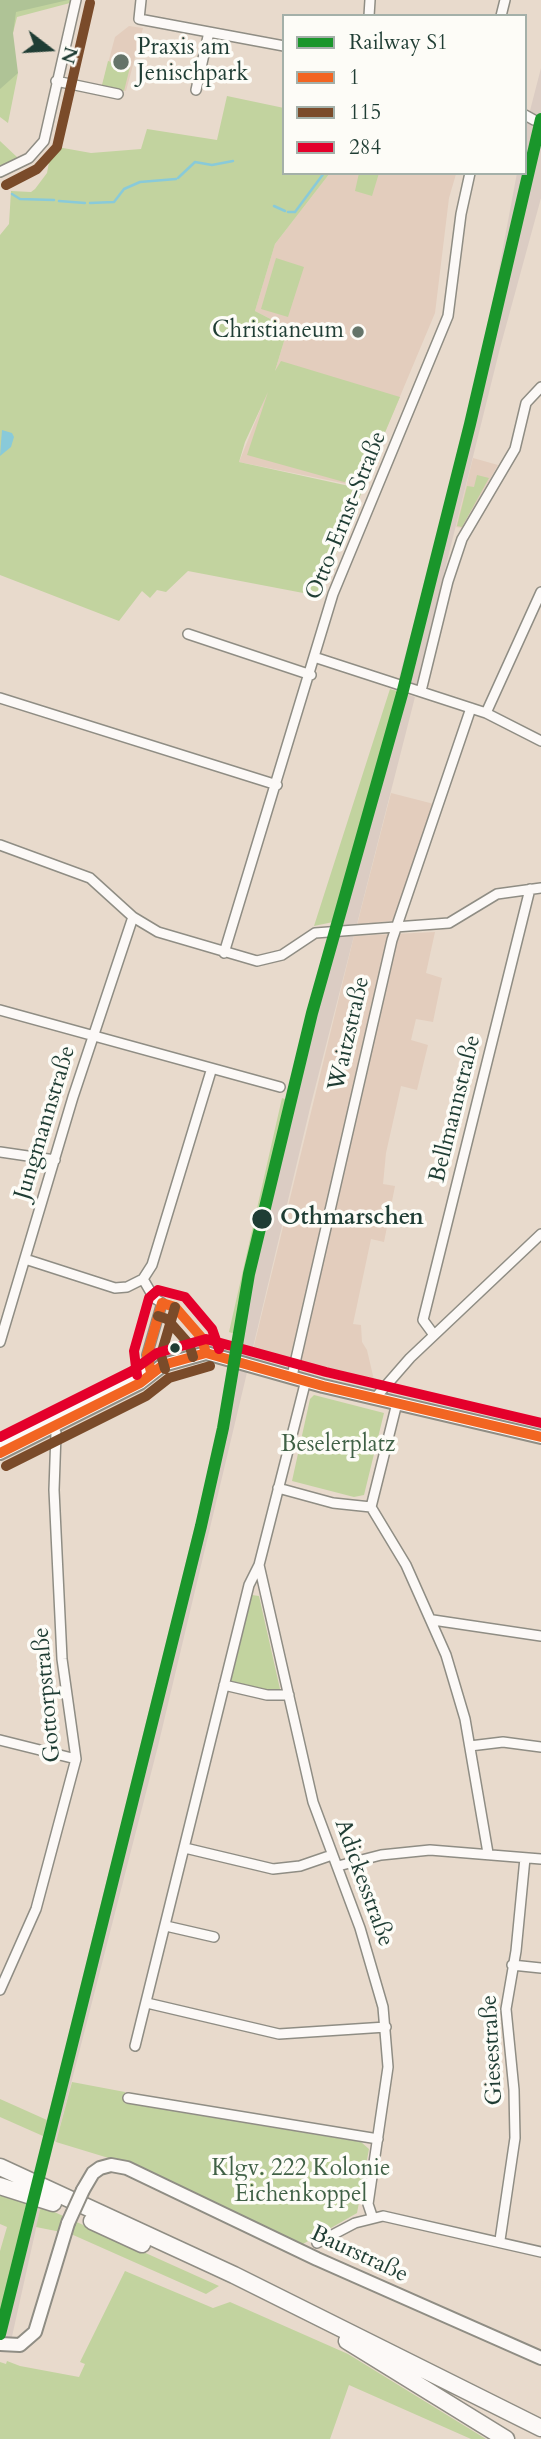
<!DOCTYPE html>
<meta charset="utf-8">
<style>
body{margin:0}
#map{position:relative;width:541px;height:2439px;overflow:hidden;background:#e8dacc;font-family:Cardo,serif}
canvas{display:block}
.legend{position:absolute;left:282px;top:14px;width:245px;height:161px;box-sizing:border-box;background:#fdfcf7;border:2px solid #a4b0a9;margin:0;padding:9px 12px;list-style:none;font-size:21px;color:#1f3d34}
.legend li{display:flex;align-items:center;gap:14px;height:35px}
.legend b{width:35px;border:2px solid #a4b0a9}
.north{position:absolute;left:14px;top:14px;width:70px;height:70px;-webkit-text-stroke:5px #fdfcf7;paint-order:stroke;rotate:107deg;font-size:19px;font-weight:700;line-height:28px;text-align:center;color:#1f3d34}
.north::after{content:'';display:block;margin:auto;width:24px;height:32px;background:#1f3d34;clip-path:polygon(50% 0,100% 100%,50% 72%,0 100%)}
</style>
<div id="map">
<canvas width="541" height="2439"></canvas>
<ul class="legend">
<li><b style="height:9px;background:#1a962b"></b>Railway S1</li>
<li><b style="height:9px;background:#f26522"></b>1</li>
<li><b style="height:9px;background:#7a4b2a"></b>115</li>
<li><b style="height:9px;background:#e4002b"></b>284</li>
</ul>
<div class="north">N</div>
</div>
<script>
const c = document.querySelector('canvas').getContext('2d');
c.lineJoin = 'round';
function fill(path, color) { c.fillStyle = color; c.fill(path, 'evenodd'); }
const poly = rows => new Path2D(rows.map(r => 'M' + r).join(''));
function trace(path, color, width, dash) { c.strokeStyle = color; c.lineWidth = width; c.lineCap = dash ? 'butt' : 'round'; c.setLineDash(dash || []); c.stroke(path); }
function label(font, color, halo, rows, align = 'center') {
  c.font = font + ' Cardo,serif'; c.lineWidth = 7; c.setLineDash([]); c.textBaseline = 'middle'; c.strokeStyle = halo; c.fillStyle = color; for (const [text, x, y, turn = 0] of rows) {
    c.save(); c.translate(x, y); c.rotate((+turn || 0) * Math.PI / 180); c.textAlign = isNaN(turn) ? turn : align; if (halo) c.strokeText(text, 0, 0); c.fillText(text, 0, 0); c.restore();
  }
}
const built = poly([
 [129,26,143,28,126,91,102,86,115,37],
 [330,173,456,174,449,198,435,313,362,487,239,462,273,378,288,328,255,311,275,244],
 [473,458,498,465,462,528,456,527],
 [391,793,434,804,397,920,357,925],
 [435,932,426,973,442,978,433,1022,416,1019,411,1040,428,1045,417,1090,401,1086,386,1153,383,1184,395,1186,384,1242,371,1239,353,1324,361,1325,362,1342,367,1350,374,1380,253,1350,354,936]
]);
const industrial = poly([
 [541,68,541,198,500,348,416,686,398,681,472,413,517,173,525,173,525,130],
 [400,692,415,697,311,1104,158,1746,56,2142,43,2136,212,1457,242,1295,293,1078,333,922],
 [28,2200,41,2206,11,2341,0,2338,0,2315]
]);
const green = poly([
 [0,0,71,0,70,3,17,17,13,33,11,71,18,73,8,123,0,117],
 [108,61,130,67,124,91,102,85],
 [227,96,284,108,284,173,330,173,275,244,255,311,288,328,275,371,281,361,400,397,362,487,247,455,268,392,245,442,239,462,363,489,319,596,188,571,166,592,157,590,150,598,142,591,119,621,0,575,0,235,9,224,11,191,31,192,35,189,47,173,52,146,91,153,141,149,147,129,217,140],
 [0,141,18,158,0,166],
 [359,173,379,173,372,196,355,191],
 [276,258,304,267,288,317,261,309],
 [477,475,489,478,462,527,457,526,467,486,474,487],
 [390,689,400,692,333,922,314,926],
 [282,1098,288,1100,235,1334,229,1332],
 [314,1395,384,1413,364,1495,354,1497,292,1481,310,1399],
 [252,1595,259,1596,280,1689,271,1691,231,1681],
 [72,2082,125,2092,124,2103,361,2142,369,2149,357,2213,303,2244,292,2244,125,2163,56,2142],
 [0,2099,47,2120,43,2136,0,2117],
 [0,2191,28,2200,0,2315,0,2251,7,2227,0,2224],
 [41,2206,219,2286,206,2294,71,2234,36,2227],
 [125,2271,213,2308,230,2302,348,2354,486,2439,471,2439,349,2385,330,2439,0,2439,0,2362,6,2364,7,2361,20,2366,79,2377,85,2364,80,2362]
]);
const forest = poly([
 [0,0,68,0,16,12,13,33,18,73,0,89]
]);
const water = poly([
 [2,430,12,433,14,437,11,447,0,456]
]);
const stream = poly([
 [178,178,195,162,212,165,233,161],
 [12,194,20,199,54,200],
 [59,201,85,203],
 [90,203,114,202,124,189,140,182,176,179],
 [274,206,285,211],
 [288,212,295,212,324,173]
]);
const minor = poly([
 [141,0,139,19,284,46],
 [369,16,370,0],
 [501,16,505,0],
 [56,81,118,94],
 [196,90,209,32],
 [525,115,534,120],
 [0,172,29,158,44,141,76,0],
 [188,634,311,675],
 [317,658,486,713,541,741],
 [421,691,448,581,462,539,515,449,526,403,541,387],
 [0,698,277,785],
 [486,713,541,592],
 [0,845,90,878,133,917,158,932,257,961,282,955,315,933,449,923,497,894,541,888],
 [224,953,333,594,448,316,461,214,470,173],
 [0,1010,280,1087],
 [0,1152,55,1160],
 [25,1259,115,1288,127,1287,143,1279,152,1265,211,1071],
 [143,1279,154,1298,162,1303,147,1355,151,1372],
 [434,1335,423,1320,530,889],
 [0,1342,73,1097,133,917],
 [292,1376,392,940,471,708],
 [376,1397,410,1358,541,1234],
 [278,1488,333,1503,371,1507],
 [371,1507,406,1565,446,1655,465,1719,488,1853],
 [371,1507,397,1403],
 [259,1565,313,1802,360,1928,383,2007,388,2067,368,2204,372,2216],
 [433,1620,541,1636],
 [224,1685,267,1695,289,1695],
 [0,1740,76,1759],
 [470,1746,503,1742,541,1747],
 [185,1848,273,1869,300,1866,332,1855],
 [338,1866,381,1855,430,1850,541,1859],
 [166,1926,214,1937],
 [512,1965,541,1968],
 [0,1990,36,1909,76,1759,62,1659,54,1490,56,1433,53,1427],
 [147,2003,279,2034,386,2027],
 [135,2046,249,1585,259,1565,306,1380],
 [128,2098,378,2139],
 [500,2240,515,2138,514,2090,506,2009,516,1951,525,1858],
 [317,2243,355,2223,383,2216,541,2252]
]);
const secondary = poly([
 [0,1442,135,1374,151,1372],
 [0,1453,140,1383,163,1365,206,1353,323,1386,541,1437],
 [83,2190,93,2173,100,2168,111,2165,127,2168,317,2259,541,2358],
 [0,2344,20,2345,35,2332,68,2223]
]);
const motorway = poly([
 [0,2167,234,2275,541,2428],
 [0,2186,53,2203],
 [92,2221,142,2244],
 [347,2341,506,2439]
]);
const secondaryBridge = poly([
 [68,2223,83,2190]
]);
const bus1 = poly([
 [162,1303,175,1307,201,1337,206,1353],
 [151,1372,147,1355,162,1303],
 [0,1453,140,1383,163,1365,206,1353,323,1386,541,1437]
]);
const bus2 = poly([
 [6,185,37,169,57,147,90,3],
 [158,1316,167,1319,189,1344,193,1357],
 [165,1369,161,1355,175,1307],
 [6,1466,146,1396,169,1378,210,1366]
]);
const bus3 = poly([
 [137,1375,134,1351,149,1298,158,1290,185,1297,212,1329,219,1349],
 [0,1437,132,1371,157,1353,206,1339,326,1372,541,1423]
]);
const rail1 = poly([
 [0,2334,201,1526,223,1428,249,1274,312,1013,402,694,470,424,541,119]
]);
const markers = [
 [121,62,9,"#657469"],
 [358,332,7,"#657469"],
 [262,1219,11,"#1f3d34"],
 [175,1348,6,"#1f3d34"]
];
const poiNames = [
 ["Praxis am",137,49],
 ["Jenischpark",137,75],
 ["Christianeum",344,332,"right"]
];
const streetNames = [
 ["Otto-Ernst-Straße",347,516,-68],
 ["Waitzstraße",350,1034,-77],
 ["Bellmannstraße",456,1109,-76],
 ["Jungmannstraße",46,1123,-73],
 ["Gottorpstraße",48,1695,-95],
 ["Adickesstraße",363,1883,70],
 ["Giesestraße",493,2050,-93],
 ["Baurstraße",359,2255,25]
];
const stopNames = [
 ["Othmarschen",280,1219]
];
const parkNames = [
 ["Beselerplatz",338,1446],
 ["Klgv. 222 Kolonie",301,2170],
 ["Eichenkoppel",301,2196]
];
fill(built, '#e3cdbd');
fill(industrial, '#dbccc3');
fill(green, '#c2d39f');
fill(forest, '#afc396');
fill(water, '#89cad9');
trace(stream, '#89cad9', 2.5);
trace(minor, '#8f8d84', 12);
trace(secondary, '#8f8d84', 16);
trace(motorway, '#8f8d84', 19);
trace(minor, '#fcf9f7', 9);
trace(secondary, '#fcf9f7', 12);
trace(motorway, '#fcf9f7', 16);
trace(secondaryBridge, '#8f8d84', 16, []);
trace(secondaryBridge, '#fcf9f7', 12);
trace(bus1, '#f26522', 10);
trace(bus2, '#7a4b2a', 10);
trace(bus3, '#e4002b', 10);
trace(rail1, '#1a962b', 12);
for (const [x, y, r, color] of markers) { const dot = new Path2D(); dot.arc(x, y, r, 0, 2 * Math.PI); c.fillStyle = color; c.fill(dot); trace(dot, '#fdfcf7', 2.5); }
label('23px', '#1f3d34', '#fdfcf7', poiNames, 'left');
label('23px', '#1f3d34', '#fdfcf7', streetNames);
label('bold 23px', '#1f3d34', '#fdfcf7', stopNames, 'left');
label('23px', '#406146', '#fdfcf7', parkNames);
</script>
